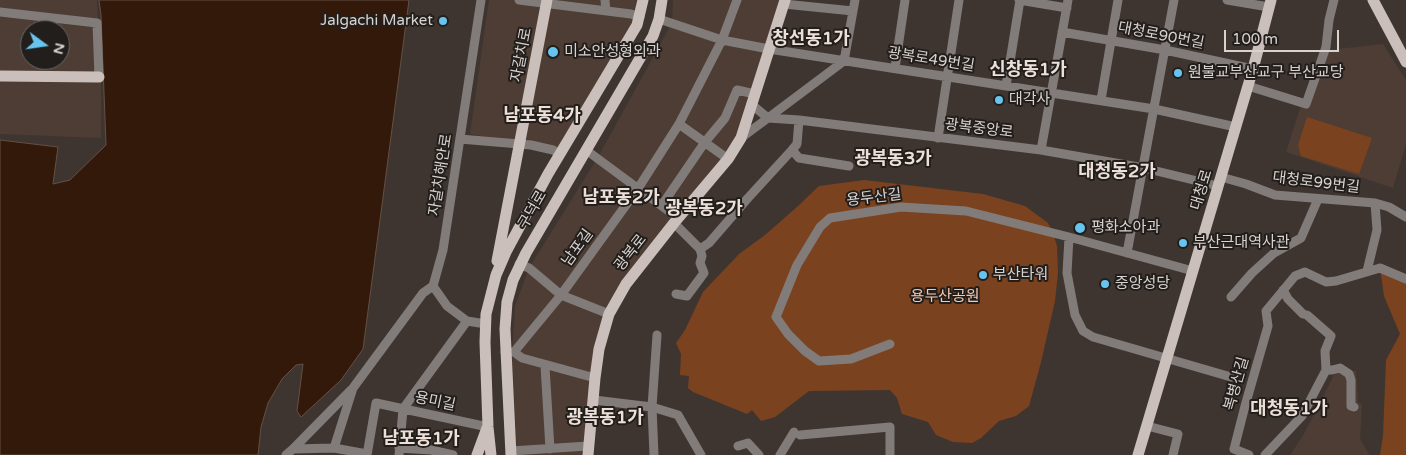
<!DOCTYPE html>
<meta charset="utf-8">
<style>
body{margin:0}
#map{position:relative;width:1406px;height:455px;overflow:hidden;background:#3f3530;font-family:"Varela Round",sans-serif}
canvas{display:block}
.north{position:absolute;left:20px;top:20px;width:50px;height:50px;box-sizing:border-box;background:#221e1b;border:1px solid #6b6663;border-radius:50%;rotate:104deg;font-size:14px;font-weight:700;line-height:20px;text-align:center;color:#d8d2cf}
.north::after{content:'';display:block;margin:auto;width:18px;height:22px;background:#66c4ef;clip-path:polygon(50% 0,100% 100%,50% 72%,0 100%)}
.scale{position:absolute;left:1224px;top:30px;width:115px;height:22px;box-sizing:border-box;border:2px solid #d8d2cf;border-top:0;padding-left:6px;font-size:15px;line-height:18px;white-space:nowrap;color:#d8d2cf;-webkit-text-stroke:4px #221e1b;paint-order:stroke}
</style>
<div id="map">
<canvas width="1406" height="455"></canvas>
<div class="north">N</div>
<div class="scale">100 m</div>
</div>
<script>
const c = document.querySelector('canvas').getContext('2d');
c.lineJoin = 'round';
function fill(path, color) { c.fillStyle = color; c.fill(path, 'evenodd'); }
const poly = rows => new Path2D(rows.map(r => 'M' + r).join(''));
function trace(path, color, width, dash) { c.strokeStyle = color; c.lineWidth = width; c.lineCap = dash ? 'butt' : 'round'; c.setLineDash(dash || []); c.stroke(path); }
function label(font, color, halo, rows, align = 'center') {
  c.font = font + ' "Varela Round","Noto Sans KR",sans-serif'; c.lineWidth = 4; c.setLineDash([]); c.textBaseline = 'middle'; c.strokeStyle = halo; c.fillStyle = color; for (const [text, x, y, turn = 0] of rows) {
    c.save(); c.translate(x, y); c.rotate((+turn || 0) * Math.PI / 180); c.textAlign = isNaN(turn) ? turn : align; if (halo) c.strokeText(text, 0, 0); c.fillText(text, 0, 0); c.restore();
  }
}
const built = poly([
 [0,0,97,0,101,76,101,138,0,134],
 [30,30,60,30,60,60,30,60],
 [489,0,637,0,638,15,559,149,470,134],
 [673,0,785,0,741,138,609,314,589,455,517,455,512,354,515,306,529,268,598,157,672,23],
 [1383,44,1406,80,1406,144,1393,188,1286,152,1301,105,1328,50],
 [1336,371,1356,371,1358,402,1362,405,1360,439,1369,454,1371,455,1290,455,1304,434]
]);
const green = poly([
 [1307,117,1372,138,1359,174,1301,156,1298,145],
 [864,180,983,194,1025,206,1048,223,1053,233,1057,246,1058,273,1055,301,1041,362,1029,406,1016,416,999,421,981,438,972,443,953,442,936,435,928,422,902,414,897,398,890,390,809,391,775,417,761,421,752,410,747,414,693,392,688,388,689,376,680,375,681,354,676,343,685,330,703,292,739,254,765,235,797,207,819,186],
 [1380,268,1406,279,1406,455,1380,455,1383,436,1386,360,1400,334,1384,296]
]);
const water = poly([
 [99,0,409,0,363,349,341,380,301,417,297,411,303,364,296,365,282,379,268,403,261,427,258,455,0,455,0,140,58,147,53,184,70,180,106,145,101,15,99,0]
]);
const minor = poly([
 [481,0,443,250,433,286,447,306,467,321,486,324],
 [519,0,631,14,640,17],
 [605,0,606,11],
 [1019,0,1067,8],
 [1227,0,1269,7],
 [784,4,853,11],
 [0,12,97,23,99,77],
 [659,19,722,40,769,49,1154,109,1236,127],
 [1062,32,1165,50,1253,69],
 [895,68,905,0],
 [1006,86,1020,0],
 [1248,86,1306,104,1326,47,1329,20,1334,0],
 [1101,100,1118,0],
 [751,104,768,118,844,61,855,0],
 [799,120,797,144,792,150,799,158,849,166],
 [679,124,728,159],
 [741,138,768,118,799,120,1041,150,1144,168,1218,186],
 [938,138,959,0],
 [460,139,531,145,553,150,560,154],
 [586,150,678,218],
 [1041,150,1068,0],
 [1221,177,1246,184,1275,195,1375,203,1389,207,1406,217],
 [662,205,705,142,725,118,737,90,755,94],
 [674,223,700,249,709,243,748,198,792,150],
 [1069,237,1067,273,1075,315,1083,331,1093,337,1231,377],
 [1127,253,1174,0],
 [519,264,529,268,561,295,609,314],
 [1367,271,1377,230,1375,203],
 [676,294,687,296,704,273,700,263,702,256,700,249],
 [1231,297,1252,273,1274,253,1301,238,1318,199],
 [890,344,851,359,819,361,805,351,788,334,776,317,797,265,820,227,830,218,901,207,966,211,1069,237,1193,271],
 [505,352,514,352,561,295,639,187,679,124,722,40,737,0],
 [514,352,522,358,595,378],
 [545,366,550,449],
 [1326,370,1332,370,1340,368,1349,374,1351,380,1351,406,1354,407],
 [594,400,652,407,678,415,701,455],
 [1147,426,1178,434,1173,455],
 [800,435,890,427,890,455],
 [738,446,748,443,759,455],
 [334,448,353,388,423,293,433,286],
 [399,448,431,450,453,455],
 [293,449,351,390],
 [511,451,588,446],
 [286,455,293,449,334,448,367,454],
 [367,455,376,403,488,427],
 [399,455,403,409,467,321],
 [654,455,652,407,657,335],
 [780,455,794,432],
 [1249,455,1234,449,1245,406,1268,326,1266,311,1295,276,1305,272,1326,282,1336,281,1380,268,1406,279],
 [1265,455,1302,416,1326,370,1325,351,1331,336,1307,315,1303,314,1288,299,1283,290]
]);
const major = poly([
 [1373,0,1406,62],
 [0,76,99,77],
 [497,261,547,0],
 [477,455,487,428],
 [491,455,488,427,485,342,486,314,496,275,506,252,548,174,637,25,643,0],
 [511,455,505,329,507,302,513,280,526,253,653,36,659,19,662,0],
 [588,455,595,378,599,349,609,314,626,284,674,223,728,159,741,138,785,0],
 [1138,455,1253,69,1271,0]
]);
const markers = [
 [443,21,5,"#66c4ef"],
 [553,52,6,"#66c4ef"],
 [1178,73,5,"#66c4ef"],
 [999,100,5,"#66c4ef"],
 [1080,228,6,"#66c4ef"],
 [1183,243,5,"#66c4ef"],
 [983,275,5,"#66c4ef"],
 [1105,284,5,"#66c4ef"]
];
const poiNames = [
 ["Jalgachi Market",433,21,"right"],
 ["미소안성형외과",564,52],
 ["원불교부산교구 부산교당",1188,73],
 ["대각사",1009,100],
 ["평화소아과",1091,228],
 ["부산근대역사관",1193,243],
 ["부산타워",993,275],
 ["중앙성당",1115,284]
];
const streetNames = [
 ["대청로90번길",1161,36,11],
 ["자갈치로",522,55,-79],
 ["광복로49번길",931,60,9],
 ["광복중앙로",979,129,7],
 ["자갈치해안로",441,175,-81],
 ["대청로99번길",1316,183,7],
 ["대청로",1202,190,-73],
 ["용두산길",874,198,-7],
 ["구덕로",533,210,-60],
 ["남포길",578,248,-54],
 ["광복로",631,253,-52],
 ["복병산길",1237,384,-74],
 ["용미길",435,402,12]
];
const parkNames = [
 ["용두산공원",945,297]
];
const quarterNames = [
 ["창선동1가",811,39],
 ["신창동1가",1028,70],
 ["남포동4가",542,116],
 ["광복동3가",893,159],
 ["대청동2가",1117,172],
 ["남포동2가",621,198],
 ["광복동2가",704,209],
 ["대청동1가",1289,409],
 ["광복동1가",605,418],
 ["남포동1가",421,439]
];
fill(built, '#4d3d34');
fill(green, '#7b421f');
fill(water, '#33190a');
trace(water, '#645045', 1);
trace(minor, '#817c79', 9);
trace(major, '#cabfba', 11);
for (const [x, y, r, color] of markers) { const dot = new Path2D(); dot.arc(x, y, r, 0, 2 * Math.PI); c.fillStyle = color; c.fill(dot); trace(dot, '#221e1b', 2); }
label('15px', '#d8d2cf', '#221e1b', poiNames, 'left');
label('15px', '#d8d2cf', '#221e1b', streetNames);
label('15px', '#f6c9b1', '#221e1b', parkNames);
label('bold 18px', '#ebdfd8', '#221e1b', quarterNames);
</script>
